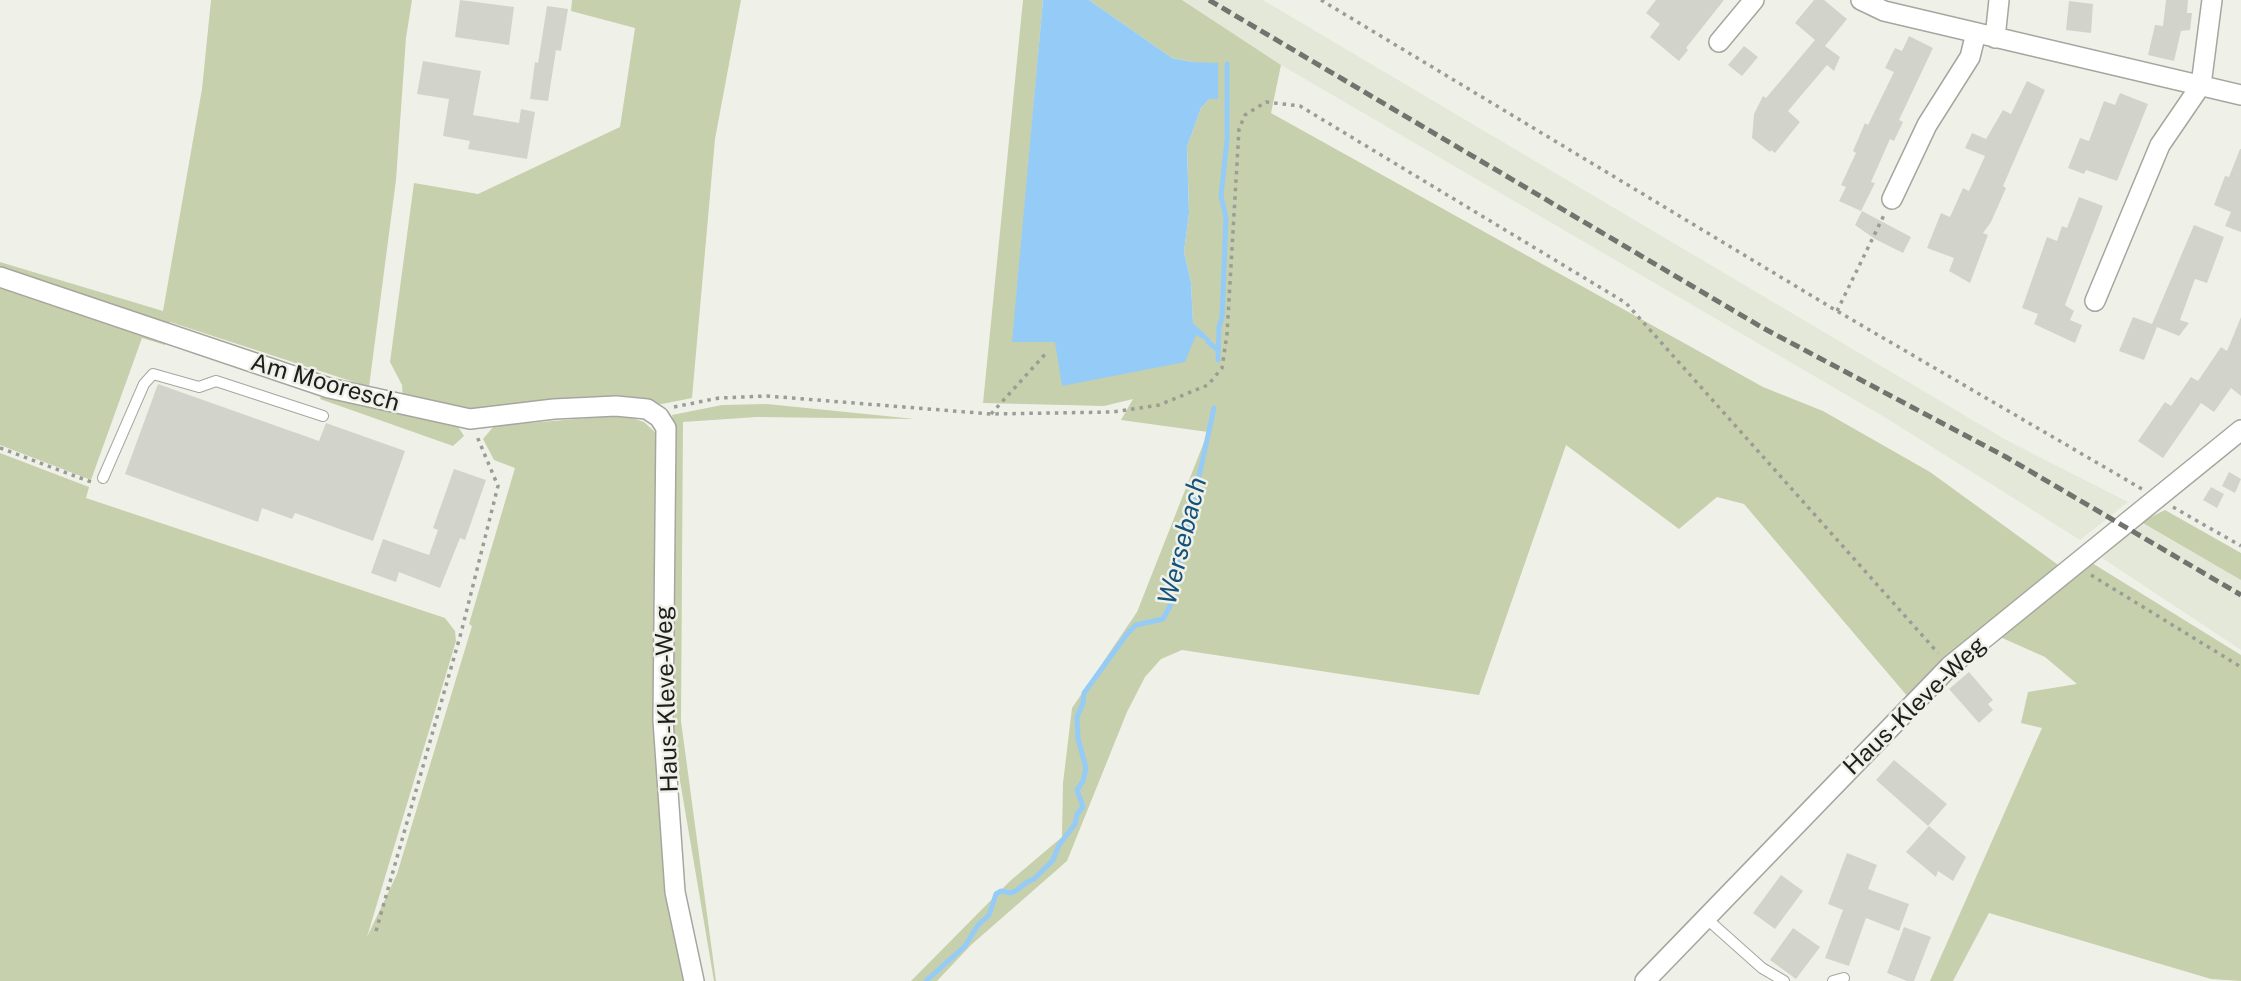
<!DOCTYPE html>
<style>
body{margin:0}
canvas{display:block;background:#eff1e9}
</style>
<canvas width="2241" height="981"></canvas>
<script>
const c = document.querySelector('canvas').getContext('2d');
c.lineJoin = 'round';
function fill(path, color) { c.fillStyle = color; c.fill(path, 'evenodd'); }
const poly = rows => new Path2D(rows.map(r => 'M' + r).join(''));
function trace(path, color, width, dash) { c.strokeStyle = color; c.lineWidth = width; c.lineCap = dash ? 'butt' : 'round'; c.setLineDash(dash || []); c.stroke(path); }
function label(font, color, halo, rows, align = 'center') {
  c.font = font + ' "Public Sans",sans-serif'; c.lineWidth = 5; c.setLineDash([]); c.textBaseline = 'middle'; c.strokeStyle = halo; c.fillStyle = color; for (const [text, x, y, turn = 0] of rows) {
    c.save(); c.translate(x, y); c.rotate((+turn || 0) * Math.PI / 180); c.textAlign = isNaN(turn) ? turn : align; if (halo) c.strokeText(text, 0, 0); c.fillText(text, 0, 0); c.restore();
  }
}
const built = poly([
 [1182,0,1263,0,2008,441,2128,502,2080,540,1886,418,1281,65],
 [2140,522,2241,580,2241,650,2102,558]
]);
const green = poly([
 [211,0,412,0,406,38,396,180,369,387,170,322,165,345,142,338,91,480,0,445,0,262,163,311,202,89],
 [572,0,741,0,715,139,692,398,662,404,617,402,476,413,403,400,402,385,390,362,414,183,478,194,620,127,635,28,571,11],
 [1023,0,1043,0,1013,342,1196,334,1208,342,1193,323,1191,282,1184,252,1189,213,1187,147,1201,108,1209,99,1192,62,1172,58,1089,0,1182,0,1281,65,1271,113,1763,387,1823,411,1930,472,2061,567,1908,697,1744,504,1717,497,1679,529,1566,445,1479,695,1182,650,1161,659,1145,677,1127,712,1067,861,971,945,937,981,911,981,1010,881,1062,837,1063,783,1072,708,1137,612,1208,432,1121,420,1133,399,1104,406,983,403],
 [323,391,405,415,457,425,464,436,453,446,320,399],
 [767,404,915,419,757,417,683,422,681,721,716,981,714,981,670,722,674,427,672,415,722,405],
 [623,415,644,422,657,434,654,740,696,981,0,981,0,453,89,487,86,498,445,618,455,631,456,641,367,937,397,874,472,626,469,624,515,468,494,460,483,439,494,426],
 [2165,510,2241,553,2241,580,2141,522],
 [2092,563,2241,655,2241,981,2211,979,1989,913,1953,981,1930,981,2042,728,2021,723,2028,692,2077,684,2045,657,2000,637]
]);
const water = poly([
 [1043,0,1089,0,1172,58,1192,62,1218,63,1218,99,1209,99,1201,108,1187,147,1189,213,1184,252,1191,282,1193,323,1210,339,1208,342,1196,335,1185,362,1062,386,1055,342,1012,342]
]);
const stream = poly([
 [1208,342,1218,350],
 [1218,360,1219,327,1222,318,1226,218,1221,196,1227,140,1227,64],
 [926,981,965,946,978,925,989,915,996,894,1001,891,1011,893,1017,890,1027,882,1034,879,1053,860,1059,845,1075,824,1077,814,1083,807,1077,790,1083,781,1086,768,1078,739,1077,717,1083,703,1084,693,1127,634,1136,625,1163,619,1171,604,1214,408]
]);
const building = poly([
 [460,0,514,7,509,45,455,37],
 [1656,0,1724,0,1686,48,1688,50,1679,61,1650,37,1660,24,1646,13],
 [1814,0,1824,0,1847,19,1825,46,1840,57,1834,71,1827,65,1788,111,1800,122,1775,153,1771,150,1770,152,1752,138,1754,114,1763,96,1766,98,1815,40,1795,23],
 [2166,0,2188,0,2187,13,2192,13,2190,30,2181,31,2174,61,2148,55,2155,25,2163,26],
 [2069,1,2093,4,2091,33,2066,30],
 [547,6,568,9,561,51,556,50,548,101,530,99,535,62,538,63],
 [1909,36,1933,48,1899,120,1903,122,1894,141,1890,139,1871,182,1875,183,1861,211,1839,201,1846,187,1841,185,1856,153,1853,151,1865,123,1868,125,1894,72,1885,68,1895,48,1902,51],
 [1744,46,1758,57,1742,76,1728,65],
 [423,61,481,71,473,115,519,123,521,109,535,112,527,159,468,149,470,141,443,136,449,99,417,94],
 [2027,81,2045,90,2003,186,2006,188,1991,222,1983,233,1988,235,1970,283,1949,271,1954,258,1927,248,1941,213,1950,217,1963,188,1969,191,1985,156,1965,148,1972,133,1986,139,2003,110,2011,114],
 [2120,93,2148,104,2117,181,2086,170,2084,174,2068,168,2080,138,2089,141,2104,101,2115,105],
 [2240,149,2241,149,2241,232,2225,226,2231,212,2214,205,2225,176,2229,177],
 [2079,197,2103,206,2065,305,2074,311,2070,320,2082,325,2075,343,2034,324,2038,314,2022,308,2047,237,2057,241,2062,226,2067,228],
 [1862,211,1911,237,1903,253,1875,239,1855,225],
 [2194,225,2224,237,2207,283,2195,279,2180,320,2189,323,2179,336,2157,327,2144,360,2119,351,2133,317,2152,324],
 [2241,317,2241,396,2231,388,2214,412,2201,403,2163,458,2138,441,2165,402,2171,406,2191,377,2198,381,2221,347,2227,351],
 [158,384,319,441,326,423,405,451,373,541,295,513,292,519,262,508,258,522,125,474],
 [454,469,486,480,465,540,460,538,440,588,399,572,396,582,371,573,383,539,429,555,438,530,433,528],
 [2229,472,2241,479,2235,493,2222,486],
 [2211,487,2224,494,2217,508,2203,500],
 [1969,672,1993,700,1988,704,1993,710,1979,723,1949,689],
 [1894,760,1947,804,1928,826,1876,780],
 [1929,826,1966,857,1953,881,1938,871,1936,877,1906,852],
 [1847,853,1877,865,1868,889,1909,904,1899,931,1866,918,1849,966,1825,958,1843,910,1828,904],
 [1781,875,1803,891,1775,929,1753,913],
 [1904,927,1931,937,1914,981,1907,981,1887,973],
 [1793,928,1820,947,1796,979,1770,960]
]);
const path = poly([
 [1321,0,1837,311,2142,489],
 [1837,311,1885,213],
 [674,407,719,398,767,396,991,414,1113,412,1159,405,1208,385,1222,368,1227,334,1239,129,1245,115,1266,102,1300,106,1626,303,1938,653],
 [991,414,1048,351],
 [0,448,91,482],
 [2173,507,2241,546],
 [2091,575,2241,667],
 [376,931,461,633,498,486,476,434]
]);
const lane = poly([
 [103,478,144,384,153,374,199,387,216,381,323,416],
 [1707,919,1762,968,1784,981],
 [1833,981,1844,978]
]);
const street = poly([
 [1861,0,1884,11,2241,95],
 [1995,38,1999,0],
 [1719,42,1754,0],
 [1892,199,1927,125,1970,57,1976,33],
 [0,277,329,388,470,419,554,409,616,406,647,409,659,417,666,428,663,720,675,892,694,981],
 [2095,301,2160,145,2201,85,2212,0],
 [1645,981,1950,666,2241,430]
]);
const rail = poly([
 [1209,0,1763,328,2006,457,2241,595]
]);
const streetNames = [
 ["Am Mooresch",325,383,16],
 ["Haus-Kleve-Weg",667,699,-92],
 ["Haus-Kleve-Weg",1915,706,-44]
];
const waterNames = [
 ["Wersebach",1183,541,-76]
];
fill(built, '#e4e8d8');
fill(green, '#c7d0ac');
fill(water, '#95cbf7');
trace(stream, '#95cbf7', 5);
fill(building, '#d2d4cc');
trace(lane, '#a5a79f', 12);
trace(street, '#a5a79f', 22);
trace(path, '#9a9c96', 3.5, [3.5, 5]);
trace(lane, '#fff', 10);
trace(street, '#fff', 19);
trace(rail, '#72736e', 5, [10, 5]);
label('24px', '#1e1f1c', '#eff1e9', streetNames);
label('italic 26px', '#13527a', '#eff1e9', waterNames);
</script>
